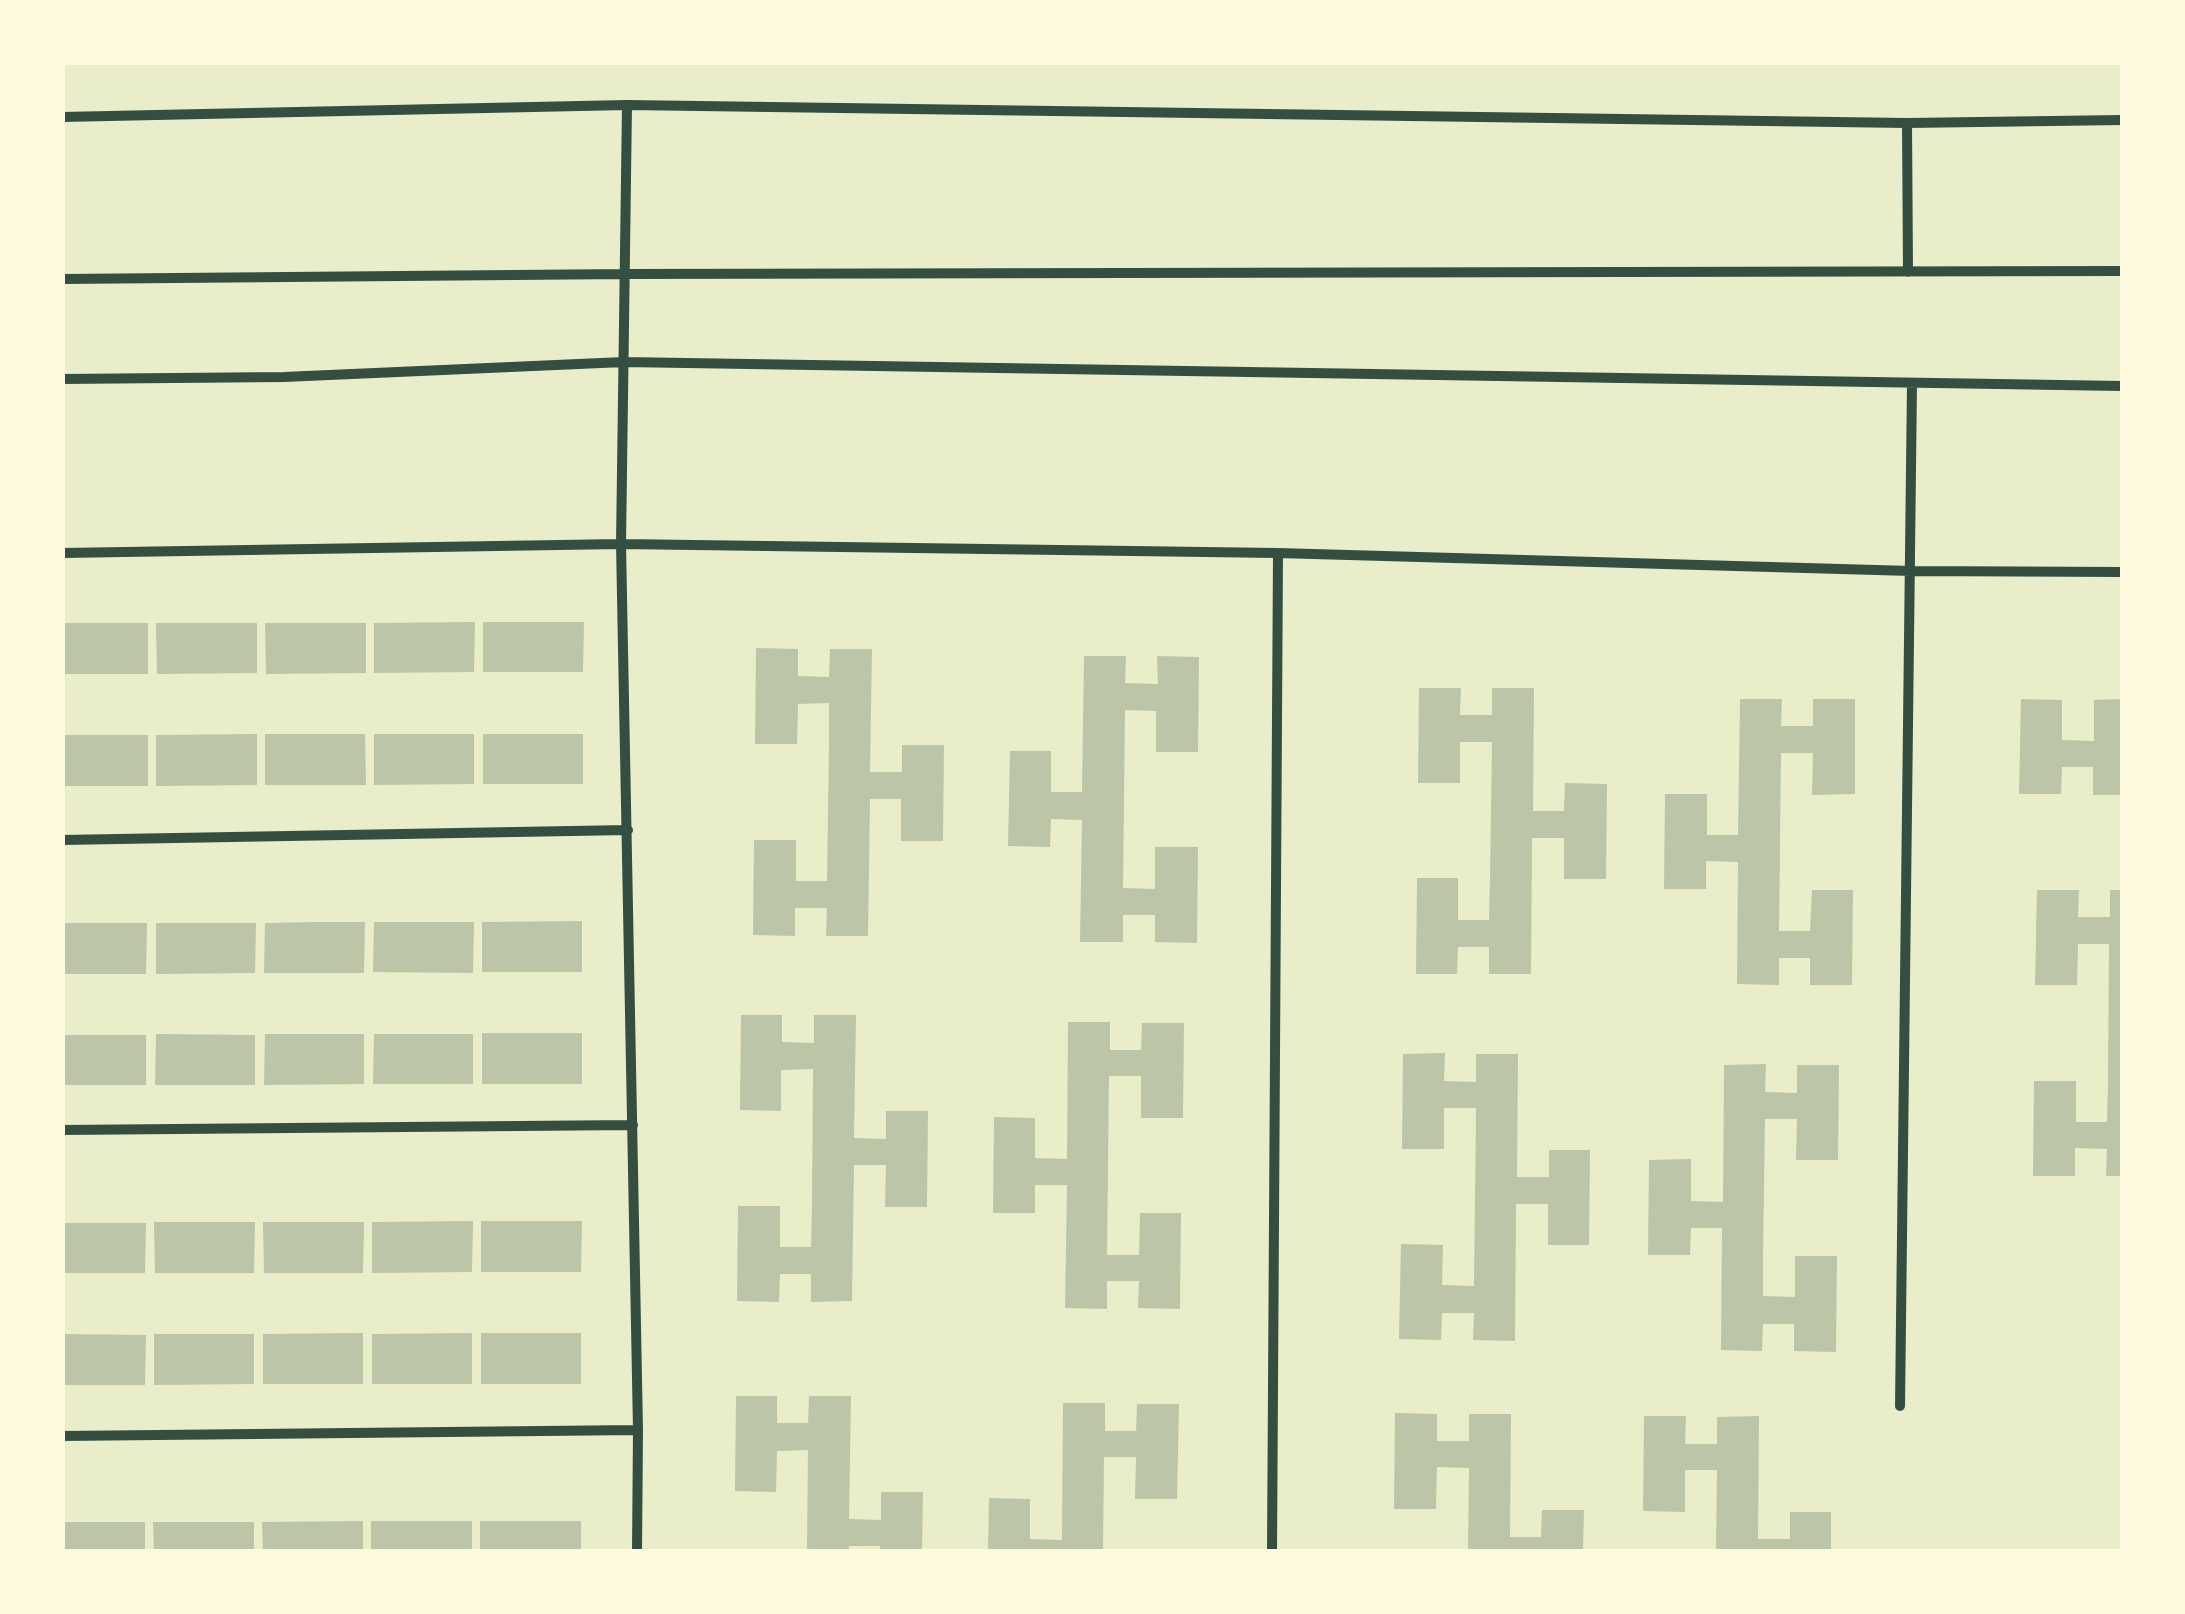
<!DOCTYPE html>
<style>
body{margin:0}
#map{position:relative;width:2185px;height:1614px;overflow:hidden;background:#e9edc9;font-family:Overpass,sans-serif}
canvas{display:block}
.frame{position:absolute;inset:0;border:65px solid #fefae0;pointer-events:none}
</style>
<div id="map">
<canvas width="2185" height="1614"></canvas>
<div class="frame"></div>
</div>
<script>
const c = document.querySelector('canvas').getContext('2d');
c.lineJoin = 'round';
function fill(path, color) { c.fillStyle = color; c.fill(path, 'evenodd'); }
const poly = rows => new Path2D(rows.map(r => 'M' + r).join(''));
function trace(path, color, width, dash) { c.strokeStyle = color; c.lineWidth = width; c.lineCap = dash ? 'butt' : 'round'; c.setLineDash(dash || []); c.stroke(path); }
const building = poly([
 [475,622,474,672,374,673,374,623],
 [483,622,584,622,583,672,483,672],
 [62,623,148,623,148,674,62,674],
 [156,623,257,623,257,673,157,674],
 [265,623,366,623,366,673,266,674],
 [756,648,798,649,798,676,829,677,830,649,872,649,870,772,902,772,902,745,944,745,943,841,901,841,901,799,870,799,868,936,826,936,827,908,795,908,795,936,753,935,754,840,796,840,796,881,827,881,829,745,829,703,798,704,797,744,755,744],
 [1084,656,1126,656,1125,683,1158,684,1157,656,1199,657,1198,752,1156,752,1156,711,1125,710,1123,888,1155,889,1155,847,1198,847,1197,943,1155,942,1155,915,1123,915,1123,942,1080,942,1082,820,1051,819,1050,847,1008,846,1010,751,1051,751,1051,792,1082,792],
 [1419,688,1461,688,1460,715,1492,715,1492,688,1534,688,1533,811,1564,811,1565,783,1607,784,1606,879,1564,879,1564,838,1532,838,1531,974,1489,974,1489,947,1458,947,1457,974,1416,974,1417,878,1458,878,1458,920,1489,920,1490,879,1492,742,1460,742,1460,783,1418,783],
 [1740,699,1782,699,1781,726,1813,726,1813,699,1855,699,1855,794,1812,795,1813,753,1781,753,1779,931,1810,931,1812,890,1853,890,1852,985,1810,985,1810,958,1779,958,1779,985,1737,984,1738,862,1706,861,1706,889,1664,889,1665,794,1707,794,1707,835,1738,835],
 [2021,699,2062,700,2062,740,2094,741,2094,700,2122,699,2122,795,2093,795,2093,767,2062,767,2061,794,2019,794],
 [257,734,257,785,156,786,156,735],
 [265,734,365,734,366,785,265,785],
 [374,734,474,734,474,784,374,785],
 [483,734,583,734,583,784,483,784],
 [62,735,148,735,148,786,62,786],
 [2037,890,2079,890,2078,917,2110,917,2110,890,2122,890,2122,1176,2106,1176,2107,1149,2075,1148,2075,1176,2033,1176,2034,1081,2076,1081,2076,1122,2107,1122,2108,1081,2109,944,2078,944,2077,985,2035,985],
 [582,921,582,972,482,972,482,922],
 [316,922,365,922,364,973,264,973,265,923],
 [374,922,474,922,473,973,373,972],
 [62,923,147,923,146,974,62,974],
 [156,923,256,923,255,973,156,974],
 [741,1015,782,1015,782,1042,814,1043,814,1015,856,1015,854,1138,886,1139,886,1111,928,1111,927,1207,885,1207,886,1165,854,1165,852,1301,811,1302,811,1274,780,1274,779,1302,737,1301,738,1206,780,1206,780,1247,811,1247,812,1206,813,1069,781,1070,781,1111,740,1110],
 [1068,1022,1110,1022,1110,1050,1141,1050,1142,1023,1184,1023,1183,1118,1141,1118,1141,1076,1109,1076,1107,1255,1139,1255,1140,1213,1181,1213,1180,1309,1138,1308,1139,1281,1107,1281,1107,1309,1065,1308,1067,1185,1035,1185,1035,1213,993,1213,994,1117,1035,1118,1035,1158,1067,1159],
 [482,1033,582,1033,582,1084,482,1084],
 [156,1034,255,1035,255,1085,155,1085],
 [265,1034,364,1034,364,1084,264,1085],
 [374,1034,473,1034,473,1084,373,1084],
 [62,1035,146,1035,146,1085,62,1085],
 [1445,1053,1444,1081,1476,1082,1476,1054,1518,1054,1517,1177,1549,1177,1549,1150,1590,1150,1589,1245,1548,1245,1548,1204,1516,1204,1515,1341,1473,1340,1474,1313,1442,1313,1441,1340,1399,1339,1401,1244,1443,1245,1442,1285,1474,1286,1476,1108,1444,1108,1444,1149,1402,1149,1403,1054],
 [1766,1064,1765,1092,1797,1093,1797,1065,1839,1065,1838,1160,1796,1160,1797,1119,1765,1119,1763,1255,1763,1296,1795,1297,1795,1256,1837,1256,1836,1352,1794,1351,1794,1324,1763,1324,1762,1351,1721,1350,1722,1228,1691,1228,1690,1255,1648,1255,1649,1160,1691,1159,1691,1201,1723,1202,1724,1065],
 [473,1221,472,1272,372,1273,372,1222],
 [481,1221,582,1221,581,1272,481,1272],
 [154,1222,255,1222,254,1273,155,1273],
 [263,1222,364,1222,363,1273,264,1273],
 [62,1223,146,1223,145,1273,62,1273],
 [363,1333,363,1384,263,1384,263,1334],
 [472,1333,472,1384,372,1384,372,1334],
 [481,1333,581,1333,581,1384,481,1384],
 [62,1334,146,1335,145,1385,62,1385],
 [154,1334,254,1334,254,1384,154,1385],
 [736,1396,777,1396,777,1423,808,1423,809,1396,851,1396,849,1519,881,1520,881,1492,923,1492,922,1552,880,1552,880,1546,849,1546,849,1552,807,1552,808,1450,777,1451,776,1492,735,1491],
 [1063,1403,1105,1403,1105,1431,1136,1431,1137,1404,1179,1404,1177,1499,1135,1499,1136,1457,1104,1457,1103,1552,988,1552,989,1498,1030,1499,1030,1539,1062,1540],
 [1395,1413,1437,1414,1437,1441,1469,1441,1469,1414,1511,1414,1510,1537,1541,1537,1542,1510,1584,1510,1583,1552,1468,1552,1469,1468,1437,1467,1436,1509,1394,1509],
 [1644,1416,1686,1416,1685,1444,1717,1444,1717,1417,1759,1416,1758,1539,1790,1539,1790,1512,1831,1512,1831,1552,1716,1552,1717,1470,1685,1470,1685,1512,1643,1511],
 [363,1521,363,1552,263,1552,262,1522],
 [371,1521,472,1521,472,1552,371,1552],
 [480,1521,581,1521,581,1552,480,1552],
 [62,1522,145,1522,145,1552,62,1552],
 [153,1522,254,1522,254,1552,154,1552]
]);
const minor = poly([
 [627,105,621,544,638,1430,637,1552],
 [62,117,627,105,1907,123,2122,120],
 [1907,123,1908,272],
 [62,279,626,274,2122,271],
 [62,379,284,377,624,362,2122,386],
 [62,553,621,544,1278,553,1911,571,2122,572],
 [62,840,628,830],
 [62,1130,633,1125],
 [1900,1406,1912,383],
 [62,1436,638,1430],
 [1272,1552,1278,553]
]);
fill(building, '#bcc5a7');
trace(minor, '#344e41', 10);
</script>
